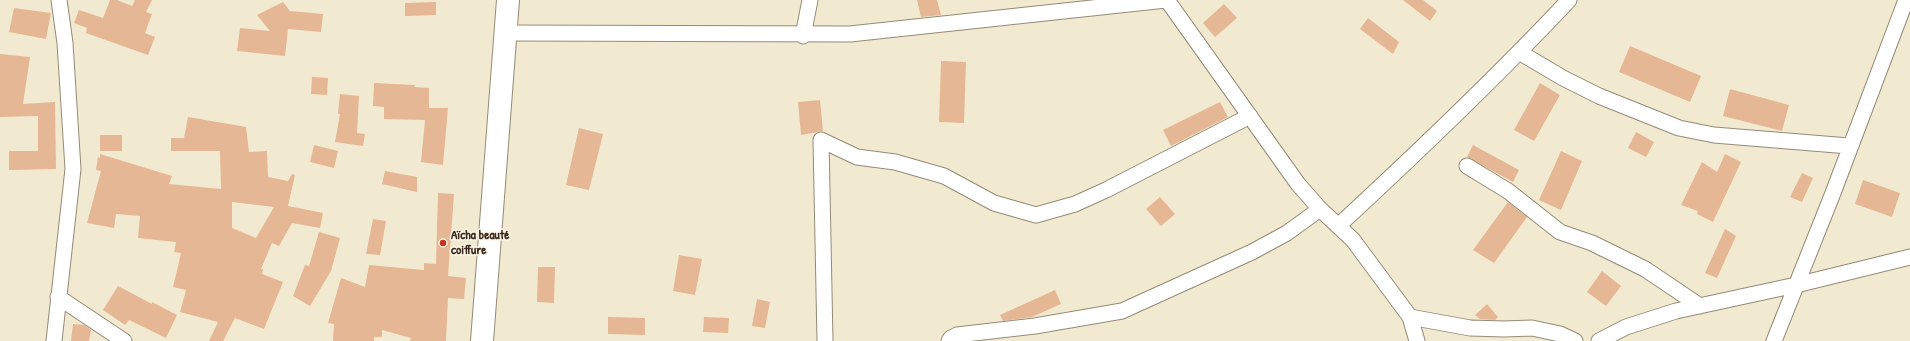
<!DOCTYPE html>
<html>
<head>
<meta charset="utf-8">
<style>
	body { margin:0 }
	canvas { display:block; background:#f1ead0 }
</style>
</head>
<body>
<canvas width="1910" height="341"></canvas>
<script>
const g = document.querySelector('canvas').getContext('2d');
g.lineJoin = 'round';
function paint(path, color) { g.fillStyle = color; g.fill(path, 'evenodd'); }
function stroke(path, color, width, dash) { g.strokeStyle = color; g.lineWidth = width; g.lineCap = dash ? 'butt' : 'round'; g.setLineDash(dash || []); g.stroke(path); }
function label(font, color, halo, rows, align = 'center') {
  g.font = font + ' "Patrick Hand",sans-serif'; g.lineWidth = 3; g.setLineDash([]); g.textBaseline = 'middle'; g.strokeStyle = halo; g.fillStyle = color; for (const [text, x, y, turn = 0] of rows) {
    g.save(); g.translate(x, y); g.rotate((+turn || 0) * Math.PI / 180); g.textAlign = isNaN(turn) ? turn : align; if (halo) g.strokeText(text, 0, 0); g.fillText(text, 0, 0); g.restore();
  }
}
paint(new Path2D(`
	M 110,0 L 117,0 L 132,6 L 135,0 L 152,0 L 146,12 L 152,14 L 145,33 L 155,37 L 148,55 L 86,33 L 87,28 L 74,23 L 79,10 L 103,18 Z
	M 917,0 L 937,0 L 941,15 L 921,17 Z
	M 1403,0 L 1423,0 L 1437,11 L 1430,21 Z
	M 283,2 L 290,11 L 323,14 L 321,32 L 288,29 L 285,56 L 237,51 L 240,28 L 270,31 L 257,15 Z
	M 436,2 L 436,15 L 405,16 L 405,3 Z
	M 1224,4 L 1237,18 L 1215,37 L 1203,23 Z
	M 14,8 L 51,13 L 46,39 L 9,32 Z
	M 1368,18 L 1399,42 L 1393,54 L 1360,29 Z
	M 1630,46 L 1701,76 L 1690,102 L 1619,72 Z
	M 0,54 L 30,57 L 23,104 L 55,102 L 56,169 L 9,170 L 9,151 L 38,151 L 38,116 L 0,117 Z
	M 941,61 L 966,62 L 964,123 L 939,122 Z
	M 312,77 L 328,78 L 327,95 L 311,94 Z
	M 374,83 L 415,85 L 414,87 L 429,88 L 429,108 L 448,108 L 443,165 L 421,162 L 425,120 L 384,119 L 384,107 L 373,106 Z
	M 1540,83 L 1560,95 L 1534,141 L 1514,130 Z
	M 1730,89 L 1789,105 L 1782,131 L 1723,116 Z
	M 340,94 L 359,96 L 357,133 L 365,134 L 363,146 L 335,142 L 340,114 L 338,114 Z
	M 820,100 L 823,131 L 801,135 L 798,102 Z
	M 1220,102 L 1228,117 L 1171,146 L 1163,130 Z
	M 188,117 L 246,127 L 249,152 L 267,151 L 268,177 L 288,181 L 292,174 L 295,175 L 288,206 L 323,213 L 320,228 L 292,223 L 279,246 L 272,243 L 261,269 L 263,269 L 262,274 L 283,282 L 264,329 L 235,318 L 223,341 L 209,341 L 218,322 L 180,312 L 186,290 L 173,287 L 181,253 L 174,252 L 176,242 L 138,238 L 140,216 L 116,214 L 114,228 L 87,223 L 101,171 L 96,170 L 98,157 L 100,158 L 100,154 L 172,176 L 169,184 L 221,189 L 220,151 L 171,151 L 171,138 L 184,138 ZM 232,202 L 274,207 L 256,238 L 232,228 Z
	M 579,128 L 603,134 L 589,190 L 566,185 Z
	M 1636,132 L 1654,142 L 1646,157 L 1628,148 Z
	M 100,135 L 122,135 L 122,151 L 100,151 Z
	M 314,145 L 338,151 L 334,168 L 310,162 Z
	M 1473,145 L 1519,170 L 1513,182 L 1467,157 Z
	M 1561,151 L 1582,161 L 1561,210 L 1539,200 Z
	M 1725,154 L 1741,162 L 1713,222 L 1697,214 L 1698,211 L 1681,205 L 1702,162 L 1717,172 Z
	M 385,171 L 417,177 L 417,192 L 382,184 Z
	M 1802,173 L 1813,178 L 1802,202 L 1790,197 Z
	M 1863,180 L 1900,193 L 1892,217 L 1855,204 Z
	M 438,193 L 454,194 L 448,276 L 466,278 L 464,299 L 448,298 L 446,341 L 410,341 L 411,338 L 382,330 L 382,337 L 374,337 L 374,341 L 333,341 L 334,324 L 328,323 L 341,278 L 365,287 L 369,265 L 424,270 L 424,263 L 436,264 Z
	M 1160,197 L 1175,214 L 1161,226 L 1146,209 Z
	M 1508,202 L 1527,217 L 1494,263 L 1473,250 Z
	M 373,219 L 386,221 L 380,255 L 366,254 Z
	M 1725,229 L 1736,236 L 1717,278 L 1705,273 Z
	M 319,232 L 340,238 L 331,271 L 310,306 L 293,296 L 305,265 L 309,266 Z
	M 679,255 L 702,259 L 695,295 L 673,291 Z
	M 538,267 L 555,267 L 554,303 L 537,302 Z
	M 1602,271 L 1621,286 L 1606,306 L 1587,292 Z
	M 118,286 L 152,304 L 152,302 L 177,315 L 166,338 L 129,320 L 125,325 L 103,310 Z
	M 1055,290 L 1061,304 L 1032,317 L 1003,321 L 1000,315 Z
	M 757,299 L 770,302 L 765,328 L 752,326 Z
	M 1487,304 L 1498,317 L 1495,320 L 1480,319 L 1475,315 Z
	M 608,317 L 645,318 L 645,335 L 608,334 Z
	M 704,317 L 729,318 L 728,333 L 703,332 Z
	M 73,324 L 84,325 L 91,330 L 89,341 L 71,341 Z`), '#e6b794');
const minor = new Path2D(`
	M 1167,0 L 1298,184 L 1320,209 L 1353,240 L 1410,317 L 1417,341
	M 505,33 L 850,34 L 1166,0
	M 803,36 L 810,0
	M 1519,52 L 1563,78 L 1599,96 L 1679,128 L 1714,135 L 1849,146
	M 1467,166 L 1508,191 L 1560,232 L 1592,243 L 1645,269 L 1700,306
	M 1338,226 C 1417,153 1495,79 1569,0
	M 58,297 L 124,341
	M 1410,317 L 1470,328 L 1504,329 L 1532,328 L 1560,334 L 1575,341
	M 54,341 L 73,169 L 65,43 L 59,0
	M 825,341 L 821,140 L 857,157 L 895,162 L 944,176 L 994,203 L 1036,215 L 1075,204 L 1106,190 L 1250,116
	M 949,341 L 951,338 L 957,335 L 1035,326 L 1122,311 L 1252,252 L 1287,233 L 1320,209
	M 1599,341 L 1626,327 L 1676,311 L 1796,285 L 1910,257
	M 1774,341 L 1833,193 L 1906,0`);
const trunk = new Path2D(`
	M 482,341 L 508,0`);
stroke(minor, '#968a77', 17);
stroke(trunk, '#968a77', 24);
stroke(minor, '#fff', 15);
stroke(trunk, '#fff', 22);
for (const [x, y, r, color] of [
	[443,243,4,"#c8321e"]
]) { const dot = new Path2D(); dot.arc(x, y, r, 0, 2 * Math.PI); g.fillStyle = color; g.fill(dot); stroke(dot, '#fcf5e5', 1.5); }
label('bold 13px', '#3b2a1e', '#fcf5e5', [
	["Aïcha beauté",451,236],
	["coiffure",451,251]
], 'left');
</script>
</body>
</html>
